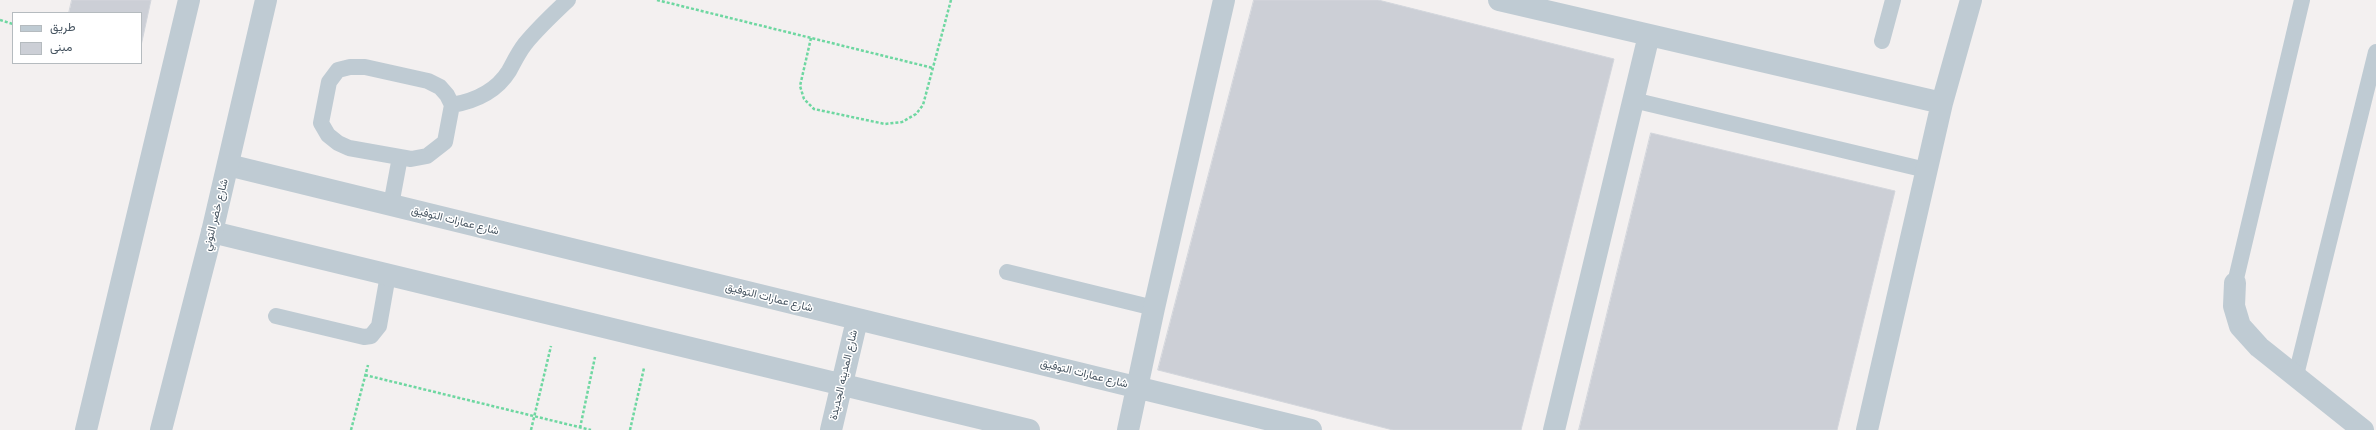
<!DOCTYPE html>
<html>
<head>
<meta charset="utf-8">
<style>
	body { margin:0 }
	#map { position:relative; width:2376px; height:430px; overflow:hidden; background:#f3f0f0; font-family:"Varela Round",Vazirmatn,sans-serif }
	canvas { display:block }
	.legend { position:absolute; left:12px; top:12px; width:130px; height:52px; box-sizing:border-box; background:#fff; border:1px solid #b5bbbf; margin:0; padding:5px 7px; list-style:none; font-size:12px; color:#465460 }
	.legend li { display:flex; align-items:center; gap:8px; height:20px }
	.legend b { width:20px; border:1px solid #b5bbbf }
</style>
</head>
<body>
<div id="map">
<canvas width="2376" height="430"></canvas>
<ul class="legend">
<li><b style="height:5px;background:#bfcbd3"></b>طريق</li>
<li><b style="height:11px;background:#cccfd6"></b>مبنى</li>
</ul>
</div>
<script>
const g = document.querySelector('canvas').getContext('2d');
g.lineJoin = 'round';
function paint(path, color) { g.fillStyle = color; g.fill(path, 'evenodd'); }
function stroke(path, color, width, dash) { g.strokeStyle = color; g.lineWidth = width; g.lineCap = dash ? 'butt' : 'round'; g.setLineDash(dash || []); g.stroke(path); }
function label(font, color, halo, rows, align = 'center') {
  g.font = font + ' "Varela Round",Vazirmatn,sans-serif'; g.lineWidth = 3; g.setLineDash([]); g.textBaseline = 'middle'; g.strokeStyle = halo; g.fillStyle = color; for (const [text, x, y, turn = 0] of rows) {
    g.save(); g.translate(x, y); g.rotate((+turn || 0) * Math.PI / 180); g.textAlign = isNaN(turn) ? turn : align; if (halo) g.strokeText(text, 0, 0); g.fillText(text, 0, 0); g.restore();
  }
}
const building = new Path2D(`
	M 72,0 L 151,0 L 141,46 L 141,13 L 69,13 Z
	M 1254,0 L 1378,0 L 1614,59 L 1521,430 L 1393,430 L 1158,370 Z
	M 1651,133 L 1895,191 L 1837,430 L 1579,430 Z`);
paint(building, '#cccfd6');
stroke(building, '#d3d6dc', 1);
stroke(new Path2D(`
	M 657,0 L 933,68
	M 0,20 L 13,24
	M 811,38 L 800,86 L 804,99 L 814,109 L 885,124 L 902,122 L 916,114 L 923,105 L 951,0
	M 365,375 L 591,430
	M 580,428 L 595,357
	M 351,430 L 368,365
	M 531,430 L 551,346
	M 630,430 L 644,368`), '#6ed7a1', 2.5, [3, 2]);
stroke(new Path2D(`
	M 1882,41 L 1893,0
	M 350,67 L 365,67 L 428,81 L 440,87 L 447,95 L 452,105 L 445,142 L 427,156 L 411,159 L 349,148 L 338,143 L 328,135 L 321,123 L 329,82 L 338,70 Z
	M 1633,100 L 1926,170
	M 452,105 C 475,101 496,92 509,71 C 514,62 518,53 525,44 C 538,28 553,14 568,0
	M 391,205 L 400,157
	M 1007,272 L 1154,308
	M 2235,283 L 2302,0
	M 276,316 L 364,337 L 371,336 L 379,326 L 388,275
	M 2296,375 L 2376,52`), '#bfcbd3', 16);
stroke(new Path2D(`
	M 1499,0 L 1942,103
	M 228,165 L 1311,430
	M 212,232 L 1029,430
	M 2235,283 L 2234,306 L 2240,326 L 2259,347 L 2363,430
	M 831,430 L 857,320
	M 1128,430 L 1154,308 L 1224,0
	M 1554,430 L 1649,35
	M 1867,430 L 1942,103 L 1971,0`), '#bfcbd3', 22);
stroke(new Path2D(`
	M 86,430 L 189,0
	M 161,430 L 212,232 L 266,0`), '#bfcbd3', 22);
label('11px', '#465460', '#fff', [
	["شارع خضر التوني",216,215,-76],
	["شارع عمارات التوفيق",455,221,14],
	["شارع عمارات التوفيق",769,298,14],
	["شارع عمارات التوفيق",1084,374,14],
	["شارع المدينه الجديدة",844,375,-77]
]);
</script>
</body>
</html>
